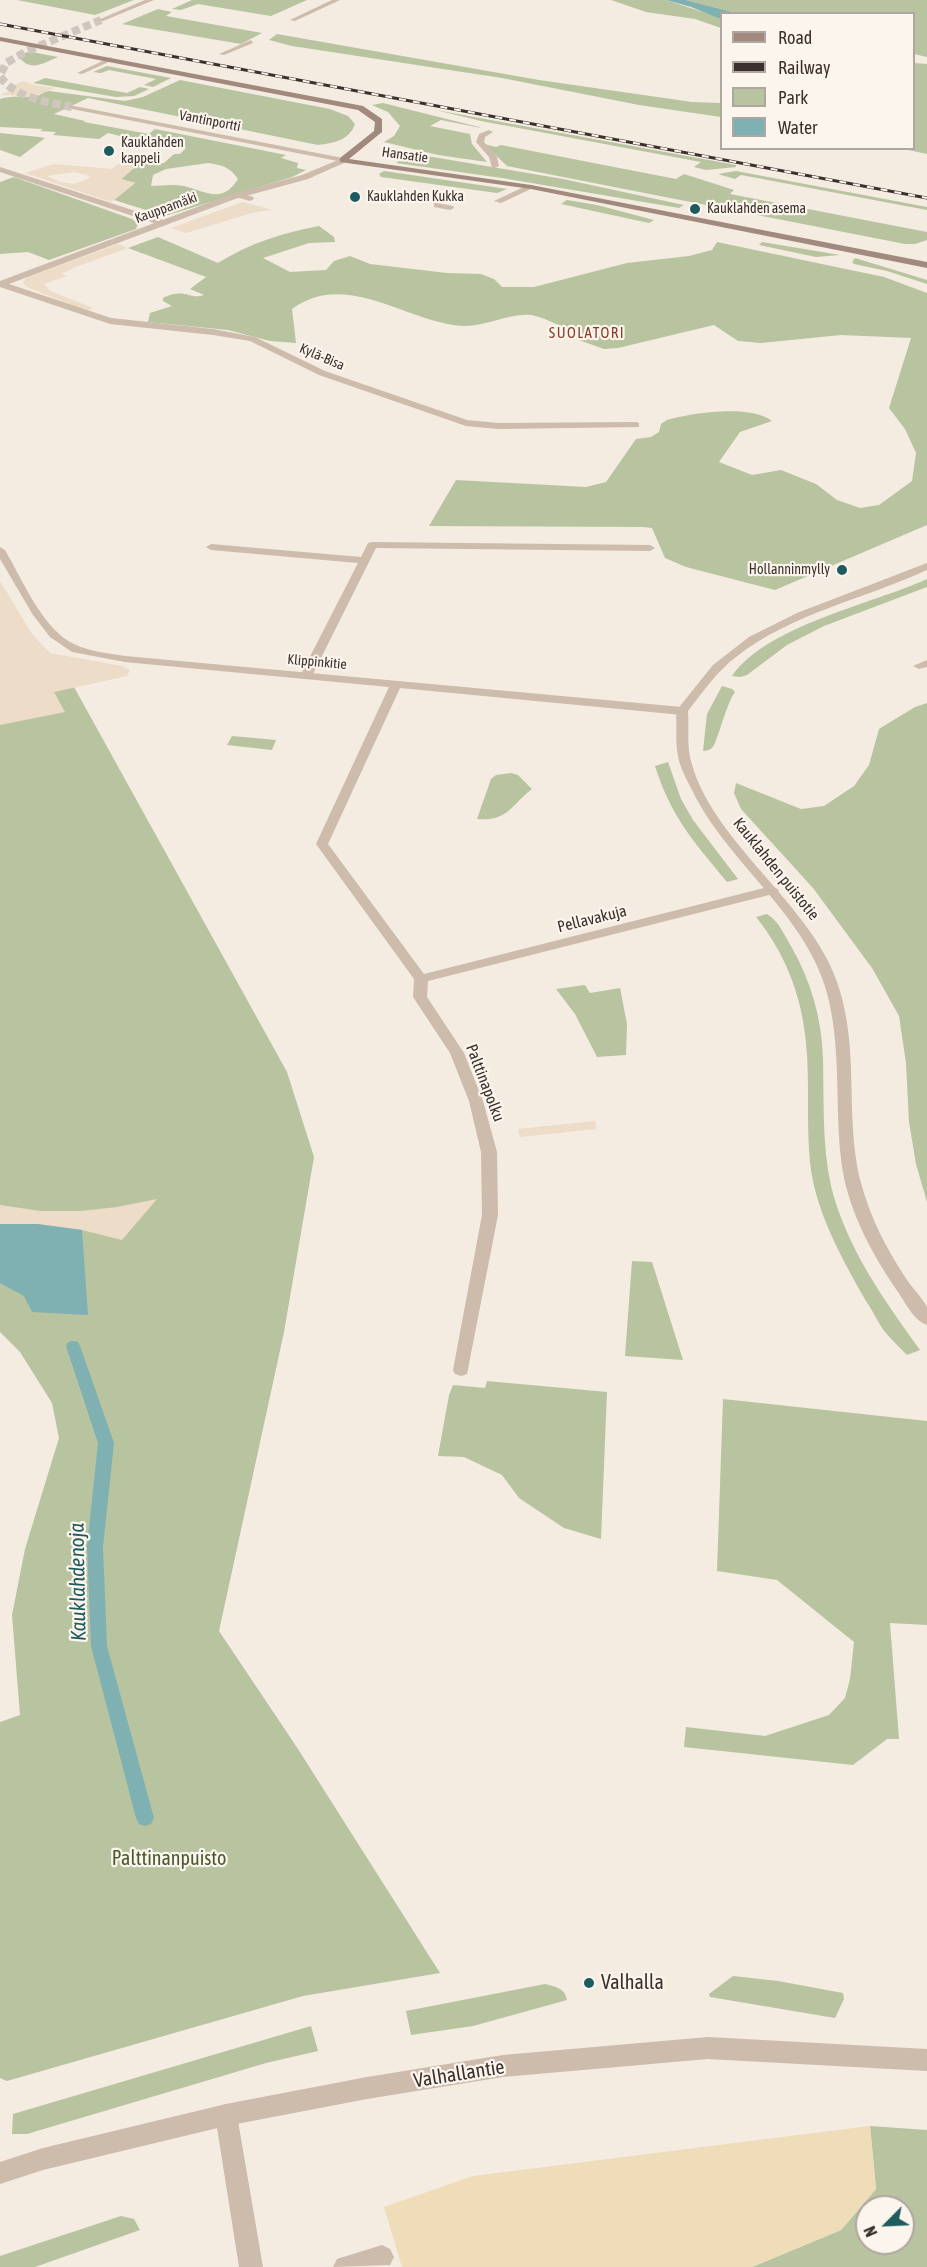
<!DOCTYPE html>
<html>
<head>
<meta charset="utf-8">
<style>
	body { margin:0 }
	#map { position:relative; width:927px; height:2267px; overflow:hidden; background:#f4ebe1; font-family:"Asap Condensed",sans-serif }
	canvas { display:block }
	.legend { position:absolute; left:720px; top:12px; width:195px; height:138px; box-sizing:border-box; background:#fbf5ee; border:2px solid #aea6a0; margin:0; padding:8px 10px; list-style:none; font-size:18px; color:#3b302b }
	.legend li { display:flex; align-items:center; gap:12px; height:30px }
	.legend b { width:30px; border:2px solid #aea6a0 }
	.north { position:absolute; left:855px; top:2195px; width:60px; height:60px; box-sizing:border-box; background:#fbf5ee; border:2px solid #aea6a0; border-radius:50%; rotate:246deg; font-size:16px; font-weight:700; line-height:24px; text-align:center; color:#3b302b }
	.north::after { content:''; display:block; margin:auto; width:21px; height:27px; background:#1f5a5e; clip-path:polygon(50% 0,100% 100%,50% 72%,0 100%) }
</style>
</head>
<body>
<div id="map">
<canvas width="927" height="2267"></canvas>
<ul class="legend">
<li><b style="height:8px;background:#a18a7d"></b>Road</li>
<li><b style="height:8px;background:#3b302b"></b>Railway</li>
<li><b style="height:16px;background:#b8c4a0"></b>Park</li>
<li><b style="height:16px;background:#7fb0b2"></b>Water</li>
</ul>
<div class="north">N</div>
</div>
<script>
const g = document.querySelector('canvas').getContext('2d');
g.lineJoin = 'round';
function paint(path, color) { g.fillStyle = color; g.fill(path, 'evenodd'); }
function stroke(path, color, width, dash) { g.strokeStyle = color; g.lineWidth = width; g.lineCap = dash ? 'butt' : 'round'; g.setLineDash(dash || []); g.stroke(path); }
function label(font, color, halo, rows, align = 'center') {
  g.font = font + ' "Asap Condensed",sans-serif'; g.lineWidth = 4.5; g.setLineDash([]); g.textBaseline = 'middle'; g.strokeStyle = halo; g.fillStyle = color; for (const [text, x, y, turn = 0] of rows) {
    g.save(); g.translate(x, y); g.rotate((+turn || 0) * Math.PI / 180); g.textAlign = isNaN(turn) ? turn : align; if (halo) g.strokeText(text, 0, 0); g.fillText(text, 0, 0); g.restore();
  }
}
paint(new Path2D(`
	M 17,0 L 134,0 L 95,15 Z
	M 192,0 L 307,0 L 271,16 L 198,4 L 181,10 L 172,9 Z
	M 611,0 L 666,0 L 721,18 L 721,28 L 695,19 L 646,12 Z
	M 686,0 L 927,0 L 927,57 L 914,54 L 914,14 L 736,13 Z
	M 158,9 L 172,12 L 166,16 L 262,33 L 241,44 L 122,24 Z
	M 277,34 L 539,80 L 692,102 L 721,103 L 721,117 L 639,105 L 502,78 L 292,46 L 269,40 Z
	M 28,52 L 32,52 L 58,57 C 44,63 31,72 20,58 L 22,54 Z
	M 914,63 L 927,64 L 927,154 L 904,149 L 914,148 Z
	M 107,66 L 171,78 L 153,87 L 144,85 L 156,79 L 109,70 L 101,73 L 93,72 Z
	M 45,78 L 127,93 L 140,87 L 149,89 L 134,96 L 116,97 L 33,83 Z
	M 180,80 L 330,109 L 348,116 L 355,124 C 349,141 333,143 318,145 L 88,98 L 54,114 L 85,121 L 84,122 L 149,134 L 155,129 L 286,155 L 281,158 L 298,163 L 297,168 L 306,170 L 292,177 L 165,216 L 114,200 L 135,183 L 121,179 L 140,163 L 164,163 L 174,154 L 180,154 L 186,148 L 122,143 L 128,138 L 108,133 L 99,139 L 53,135 L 56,132 L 40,131 L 43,129 L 0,127 L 0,99 C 12,95 24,98 36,96 C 42,95 42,92 49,91 L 125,101 L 143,97 ZM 208,163 C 222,165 230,167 238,179 C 222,205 205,191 184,186 C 173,184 161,186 151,186 L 153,175 L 166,169 Z
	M 383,103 L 479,127 L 481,128 L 441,120 L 430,126 L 470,134 L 472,144 L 487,162 L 438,155 L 384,142 L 394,136 L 400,126 L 388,112 L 372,105 Z
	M 436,110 L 736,165 L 736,167 L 706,170 L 694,167 L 701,162 L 481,121 Z
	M 0,133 L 39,137 L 45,138 L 20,157 L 0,150 Z
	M 484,144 L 496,147 L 501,145 L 676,179 L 684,174 L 734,190 L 730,194 L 927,232 L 927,240 L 915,244 L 905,244 L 507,166 Z
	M 415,154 L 563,179 L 684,205 L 679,208 L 502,178 L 396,163 L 408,155 Z
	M 384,171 L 507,189 L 497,193 L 381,177 L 379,174 Z
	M 736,171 L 927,207 L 927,210 L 741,175 L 735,179 L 718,174 Z
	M 14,177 L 132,219 L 138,224 L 136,229 L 49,260 L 28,252 L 0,254 L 0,182 Z
	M 567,200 L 597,205 L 654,220 L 649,223 L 561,204 Z
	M 319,226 L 334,237 L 335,242 L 309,243 L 263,258 L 290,272 L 326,270 L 334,261 L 350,256 L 370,264 L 447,273 L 481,274 L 494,279 L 502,287 L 534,287 L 627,263 L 689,256 L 712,250 L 717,242 L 884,277 L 927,293 L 927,525 L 775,590 L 686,567 L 665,558 L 652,528 L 643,527 L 429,526 L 456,480 L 586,487 L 606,482 L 636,439 L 651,437 L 659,432 L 661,424 L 667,420 C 691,413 751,404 772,421 L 740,432 L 719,462 L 752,475 L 781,470 L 816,484 L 837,500 L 860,508 L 879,505 L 912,481 L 916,453 L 905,429 L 889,408 L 911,338 L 841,335 L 761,343 L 738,341 L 714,325 L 618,348 L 604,349 L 576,339 L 577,334 C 565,329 543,316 530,315 C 510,313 484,327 463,326 C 406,322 346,269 292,309 L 296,343 L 270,341 L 228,330 L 148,322 L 150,313 L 172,306 L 163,301 L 163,298 C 185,287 189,300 204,295 L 190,289 L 206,277 L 128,248 L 158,237 L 218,263 C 250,243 282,233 319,226 Z
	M 762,242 L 840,255 L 816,257 L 759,245 Z
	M 855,258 L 927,280 L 927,284 L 887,271 L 854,264 L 852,262 Z
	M 927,579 L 927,587 L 824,626 L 787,645 L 747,675 L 740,677 L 732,676 C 768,625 870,605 927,579 Z
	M 722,686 L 732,689 L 735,692 C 726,704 717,744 712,748 C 710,750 706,751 703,751 L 707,714 Z
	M 74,687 L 287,1072 L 314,1157 L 284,1332 L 219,1631 L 298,1749 L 440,1973 L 303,1996 L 7,2081 L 0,2078 L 0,1722 L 20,1715 L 12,1615 L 25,1549 L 59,1438 L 52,1403 L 20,1352 L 0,1332 L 0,704 Z
	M 927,703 L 927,1202 L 916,1164 L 909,1122 L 906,1063 L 899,1016 L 872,968 L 813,888 L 741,809 L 734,793 L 736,783 L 801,809 L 824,806 L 854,786 L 869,765 L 879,729 L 915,707 Z
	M 232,736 L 276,740 L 272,750 L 227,745 Z
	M 668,762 L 681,799 L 693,820 L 738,879 L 727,882 C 694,842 671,817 655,766 Z
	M 511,773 L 518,775 L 532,789 C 512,804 508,822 477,819 L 491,779 L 496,775 Z
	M 767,914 C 779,921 784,935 791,946 C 811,981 822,1019 823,1059 C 824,1102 822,1144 831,1186 C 846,1247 884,1300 920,1350 L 907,1355 C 900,1348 892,1340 885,1332 C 878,1323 873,1311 866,1301 C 842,1259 815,1211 810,1162 C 806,1122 810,1082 806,1043 C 802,996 785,953 756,917 Z
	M 585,985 L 590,993 L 620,988 L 627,1024 L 626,1055 L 597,1057 L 575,1014 L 556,989 Z
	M 632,1261 L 652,1262 L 683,1360 L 625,1356 Z
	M 487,1381 L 607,1392 L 601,1539 L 564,1528 L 519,1498 L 502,1475 L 464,1457 L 438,1456 L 449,1395 L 453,1385 L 485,1388 Z
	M 723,1399 L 927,1421 L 927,1625 L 890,1623 L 899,1739 L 887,1739 L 853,1765 L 684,1747 L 686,1727 L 765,1736 L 829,1715 L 845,1698 L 850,1679 L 854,1642 L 777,1580 L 717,1571 Z
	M 733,1976 L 778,1981 L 843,1993 L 844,1999 L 835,2018 L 710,1997 L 709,1994 Z
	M 545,1984 C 556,1987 565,1988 567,2000 L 473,2026 L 411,2035 L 406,2011 Z
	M 311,2026 L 318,2051 L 266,2063 L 27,2134 L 12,2134 L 13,2114 Z
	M 870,2126 L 927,2130 L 927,2267 L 752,2267 L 841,2230 L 876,2189 ZM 867,2207 L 903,2207 L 903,2243 L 867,2243 Z
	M 121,2216 L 134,2219 L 140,2230 L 35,2267 L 0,2267 L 0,2256 Z`), '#b8c4a0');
paint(new Path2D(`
	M 870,2126 L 876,2189 L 841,2230 L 752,2267 L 402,2267 L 384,2207 L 473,2176 Z`), '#efdcb8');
paint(new Path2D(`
	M 23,81 L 34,85 L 55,88 L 35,96 L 0,95 L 9,91 L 9,87 Z
	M 133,162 L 140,163 L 121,179 L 135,183 L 111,202 L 25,173 L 54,164 L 112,169 L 118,164 L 129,165 ZM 75,172 L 90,176 L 88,179 L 74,184 L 60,182 L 47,176 Z
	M 243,202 L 273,210 L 255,212 L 186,233 L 171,228 Z
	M 118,244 L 128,248 L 73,268 L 62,274 L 67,276 L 44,284 L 50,291 L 93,308 L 86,311 L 27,287 L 23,283 L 26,278 Z
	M 0,581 L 32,634 L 50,653 L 122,666 L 130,670 L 127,676 L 54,692 L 65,712 L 0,725 Z
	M 595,1121 L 596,1129 L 520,1137 L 518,1129 Z
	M 157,1199 L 122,1240 L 82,1230 L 37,1224 L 0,1224 L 0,1205 L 41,1211 L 81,1211 L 117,1207 Z`), '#ecdcc8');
paint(new Path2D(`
	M 666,0 L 686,0 L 736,13 L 722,14 L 721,18 L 718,18 L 691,7 Z
	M 0,1224 L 37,1224 L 82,1230 L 88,1315 L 32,1312 L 24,1296 L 0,1283 Z`), '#7fb0b2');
paint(new Path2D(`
	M 73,1341 L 78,1342 L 80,1346 L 114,1443 L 103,1547 L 107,1646 L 154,1818 L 151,1824 L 145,1826 L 139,1824 L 136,1818 L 91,1646 L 87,1547 L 98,1443 L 66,1346 L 68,1342 Z`), '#7fb0b2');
stroke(new Path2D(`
	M 72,107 C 48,102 14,98 0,76 L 6,63 L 27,51 L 101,20`), '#cfc6bd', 8, [8, 4]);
paint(new Path2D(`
	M 251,40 L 253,43 L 224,55 L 219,54 Z
	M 111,57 L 113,60 L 82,74 L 77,73 Z
	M 489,130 L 493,132 L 485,137 L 484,142 L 497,157 L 499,166 L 495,168 L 492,168 L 489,157 L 476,142 L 479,134 Z
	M 0,167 L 166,221 L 167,223 L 160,225 L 0,172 Z
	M 528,185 L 535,187 L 501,203 L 494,201 Z
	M 239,193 L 253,197 L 254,199 L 250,201 L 236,197 L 236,193 Z
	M 437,203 L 453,206 L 454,208 L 450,210 L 434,207 L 434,203 Z
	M 372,542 L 650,545 L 655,548 L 650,551 L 376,548 L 312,676 L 306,679 L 300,676 L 358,563 L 211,550 L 206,547 L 211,544 L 361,557 L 368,543 Z
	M 927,660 L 927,667 L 919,669 L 913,666 Z
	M 226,2104 L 234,2107 L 237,2115 L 263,2267 L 239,2267 L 215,2115 L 218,2107 Z
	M 382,2245 L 390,2249 L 394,2257 L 390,2265 L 333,2267 L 337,2259 Z`), '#cdbbac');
paint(new Path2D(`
	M 332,0 L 340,0 L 295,21 L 290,20 Z
	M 343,158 L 347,160 L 346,162 L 308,179 L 235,199 L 9,284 L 111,318 L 213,329 L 255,337 L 325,371 L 467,420 L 498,423 L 636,422 L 639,423 L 639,427 L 498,429 L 466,426 L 319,375 L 250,341 L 213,335 L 110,324 L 0,287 L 0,281 L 229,195 L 302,175 Z
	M 0,547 L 5,550 C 22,579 43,630 74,644 C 90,652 108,653 125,656 L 682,707 L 688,711 L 682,715 L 400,688 L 328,844 L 424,974 L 772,886 L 779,890 L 777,893 L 428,981 L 427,997 L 464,1053 L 483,1101 L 497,1152 L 498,1215 L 467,1374 L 461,1376 L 455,1374 L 453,1370 L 482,1215 L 481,1152 L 469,1101 L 450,1053 L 413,997 L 414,979 L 316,844 L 389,687 L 125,662 L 72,652 L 50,637 L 33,615 L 0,559 Z`), '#cdbbac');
paint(new Path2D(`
	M 145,0 L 154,0 L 103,21 L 98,20 Z
	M 69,105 L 343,158 L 347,160 L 343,162 L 72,109 Z
	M 927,563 L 927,570 C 864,599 792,613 736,657 C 717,671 703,692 688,711 C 689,726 687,742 690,757 C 707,832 792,891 827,959 C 865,1033 842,1108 861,1183 C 870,1217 886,1248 905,1277 C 911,1287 922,1297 927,1307 C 927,1311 927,1320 927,1325 C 914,1321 905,1302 898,1292 C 871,1253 846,1206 841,1159 C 835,1106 841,1054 829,1001 C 811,917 728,865 692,790 C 687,780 680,768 678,756 C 675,742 677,726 676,711 L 713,665 L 749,637 L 797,613 Z
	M 708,2037 L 927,2049 L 927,2071 L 708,2059 L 503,2077 L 367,2099 L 226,2126 L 43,2170 L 0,2184 L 0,2162 L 43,2148 L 226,2104 L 367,2077 L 503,2055 Z`), '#cdbbac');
paint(new Path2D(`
	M 0,37 L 363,106 L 382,119 L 382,132 L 349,159 L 531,185 L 927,262 L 927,268 L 531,189 L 340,162 L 340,158 L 374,131 L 375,122 L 358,110 L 0,41 Z`), '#a18a7d');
const rail = new Path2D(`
	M 0,24 L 927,198`);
stroke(rail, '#3b302b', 3);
stroke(rail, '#fbf5ee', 2, [7]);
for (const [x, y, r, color] of [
	[109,151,6,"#1f5a5e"],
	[355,197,6,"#1f5a5e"],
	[695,209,6,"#1f5a5e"],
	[842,570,6,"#1f5a5e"],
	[589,1983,6,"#1f5a5e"]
]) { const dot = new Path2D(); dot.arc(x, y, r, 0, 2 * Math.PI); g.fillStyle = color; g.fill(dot); stroke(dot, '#fbf5ee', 2); }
label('14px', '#3b302b', '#fbf5ee', [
	["Vantinportti",210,121,11],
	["Hansatie",405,155,8],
	["Kauppamäki",166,208,-20],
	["Kylä-Bisa",322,357,23],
	["Klippinkitie",317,662,5]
]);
label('14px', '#3b302b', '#fbf5ee', [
	["Kauklahden",121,143],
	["kappeli",121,159],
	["Kauklahden Kukka",367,197],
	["Kauklahden asema",707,209],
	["Hollanninmylly",830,570,"right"]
], 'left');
g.letterSpacing = '1.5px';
label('15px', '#8c3b22', '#fbf5ee', [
	["SUOLATORI",587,333]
]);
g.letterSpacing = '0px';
label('16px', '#3b302b', '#fbf5ee', [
	["Kauklahden puistotie",776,869,51],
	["Pellavakuja",592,919,-14],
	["Palttinapolku",485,1083,69]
]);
label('20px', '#4a5a2e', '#fbf5ee', [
	["Palttinanpuisto",169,1859]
]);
label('20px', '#3b302b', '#fbf5ee', [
	["Valhalla",601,1983]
], 'left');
label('20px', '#3b302b', '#fbf5ee', [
	["Valhallantie",459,2074,-9]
]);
label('italic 21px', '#1f5a5e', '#fbf5ee', [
	["Kauklahdenoja",78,1582,-91]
]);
</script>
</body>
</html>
